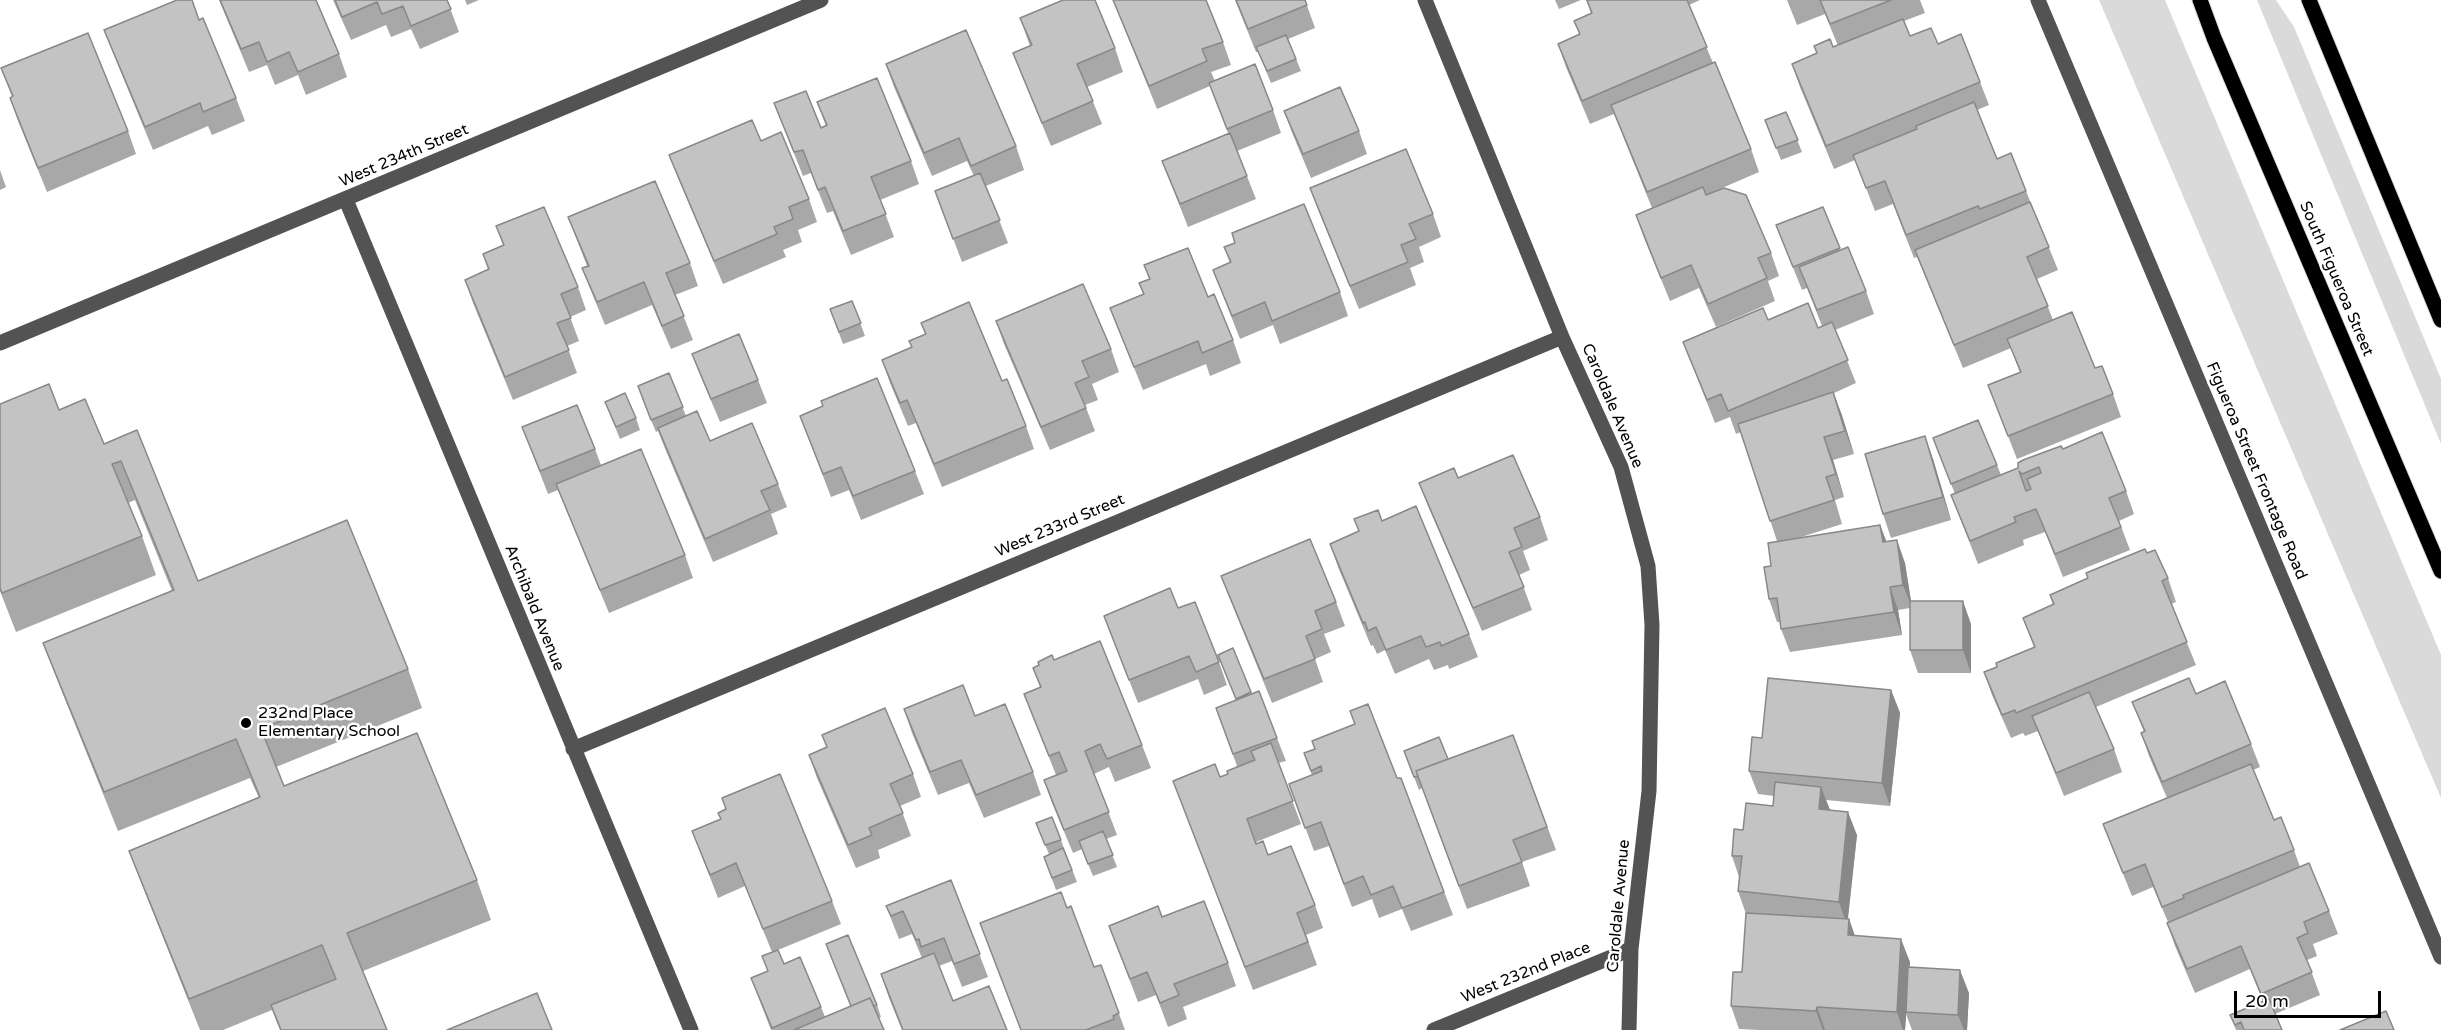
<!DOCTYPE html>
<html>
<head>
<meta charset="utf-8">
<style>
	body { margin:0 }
	#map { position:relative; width:2441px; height:1030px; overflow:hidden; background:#fff; font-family:"Varela Round",sans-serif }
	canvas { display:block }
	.scale { position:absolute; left:2234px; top:991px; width:147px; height:27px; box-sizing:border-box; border:3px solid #000; border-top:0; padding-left:8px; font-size:18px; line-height:21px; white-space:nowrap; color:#000; -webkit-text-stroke:4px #fff; paint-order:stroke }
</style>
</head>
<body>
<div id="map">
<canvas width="2441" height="1030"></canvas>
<div class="scale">20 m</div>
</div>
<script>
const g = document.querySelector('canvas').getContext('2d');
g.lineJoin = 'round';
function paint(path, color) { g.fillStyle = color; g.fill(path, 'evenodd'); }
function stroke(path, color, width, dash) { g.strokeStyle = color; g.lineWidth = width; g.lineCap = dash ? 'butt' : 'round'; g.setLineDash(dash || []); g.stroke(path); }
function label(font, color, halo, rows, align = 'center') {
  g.font = font + ' "Varela Round",sans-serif'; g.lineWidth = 5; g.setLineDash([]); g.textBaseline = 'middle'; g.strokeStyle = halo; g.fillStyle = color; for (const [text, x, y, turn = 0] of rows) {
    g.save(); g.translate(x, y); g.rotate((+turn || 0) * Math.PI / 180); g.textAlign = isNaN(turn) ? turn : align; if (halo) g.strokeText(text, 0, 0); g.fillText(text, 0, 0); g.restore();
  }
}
paint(new Path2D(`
	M 2099,0 L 2165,0 L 2441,655 L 2441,798 Z
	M 2257,0 L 2276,0 L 2294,27 L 2441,379 L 2441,444 Z`), '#dadada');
const major = new Path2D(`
	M 2200,0 L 2214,38 L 2441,571
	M 2309,0 L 2441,320`);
stroke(major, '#dbdbdb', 17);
stroke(new Path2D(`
	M 1425,0 L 1562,337 L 1621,467 L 1648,566 L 1652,625 L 1649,791 L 1631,949 L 1629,1030
	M 2038,0 L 2441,957
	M 346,200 L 691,1030
	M 0,343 L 821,0
	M 573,749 L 1562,337
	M 1434,1030 L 1631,949`), '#535353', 15);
stroke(major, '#000', 15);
paint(new Path2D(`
	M 219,0 L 316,0 L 339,54 L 347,77 L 306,95 L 298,75 L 275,85 L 267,65 L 249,72 Z
	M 333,0 L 447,0 L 459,32 L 420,49 L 411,29 L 391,37 L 386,25 L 351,40 Z
	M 465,0 L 479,0 L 467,5 Z
	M 1113,0 L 1223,42 L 1231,65 L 1211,72 L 1215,81 L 1273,110 L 1281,133 L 1237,151 L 1256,199 L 1188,227 L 1162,161 L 1228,133 L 1210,86 L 1157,109 Z
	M 1235,0 L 1305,0 L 1315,28 L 1288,39 L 1301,71 L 1271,83 L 1258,52 L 1256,52 Z
	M 1555,0 L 1581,0 L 1559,9 Z
	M 1586,0 L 1700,0 L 1689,5 L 1713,63 L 1751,149 L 1759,172 L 1706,195 L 1771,253 L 1779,276 L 1768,281 L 1775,301 L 1716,327 L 1699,288 L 1670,301 L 1644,238 L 1636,215 L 1652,208 L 1614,114 L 1590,124 L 1566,67 L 1558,44 L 1579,34 L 1574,21 L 1591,13 Z
	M 1787,0 L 1920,0 L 1925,13 L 1904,21 L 1910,36 L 1938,44 L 1980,82 L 1989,105 L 1977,110 L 1997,159 L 2026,191 L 2058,270 L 2037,279 L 2053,320 L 2095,368 L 2113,394 L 2121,417 L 2017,459 L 1988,385 L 2020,373 L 2011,348 L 1963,368 L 1917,257 L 1914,258 L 1893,204 L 1875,211 L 1855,160 L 1834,169 L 1800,87 L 1792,64 L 1838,46 L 1825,14 L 1797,25 Z
	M 1020,18 L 1115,48 L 1123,72 L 1087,87 L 1102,124 L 1051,146 L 1022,76 L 1013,53 L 1030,46 Z
	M 199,20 L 236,98 L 245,121 L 212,135 L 208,126 L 153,150 L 113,53 L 104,30 Z
	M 886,64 L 1016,146 L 1024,170 L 986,186 L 1008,243 L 962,262 L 935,191 L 974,176 L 967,161 L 932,176 L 894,87 Z
	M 1,68 L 128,131 L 136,154 L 47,192 L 18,121 L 10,98 L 12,97 Z
	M 817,102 L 911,161 L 919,184 L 880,200 L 894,237 L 851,255 L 833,211 L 827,213 L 811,173 L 803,176 L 774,103 L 821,128 L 826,126 Z
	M 1284,111 L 1359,131 L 1367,154 L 1311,178 L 1293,135 Z
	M 1786,112 L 1802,152 L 1781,160 L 1765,120 Z
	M 761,141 L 809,199 L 817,222 L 798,230 L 802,242 L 783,250 L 786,257 L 723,284 L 678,178 L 669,155 Z
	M 0,170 L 6,187 L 0,190 Z
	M 1310,188 L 1433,214 L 1441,237 L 1419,247 L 1424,262 L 1410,268 L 1416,285 L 1359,309 L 1319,212 Z
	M 1823,207 L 1840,250 L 1866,291 L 1874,314 L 1835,330 L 1856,383 L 1834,393 L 1854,454 L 1833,460 L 1844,497 L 1835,500 L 1842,524 L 1795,539 L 1880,525 L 1886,541 L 1905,563 L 1911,601 L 1971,624 L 1971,673 L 1918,673 L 1910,650 L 1910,608 L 1898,610 L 1902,635 L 1790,652 L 1781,629 L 1780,622 L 1777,622 L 1769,599 L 1771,566 L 1777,541 L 1741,432 L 1736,434 L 1730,417 L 1715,423 L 1683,342 L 1768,320 L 1818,328 L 1822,326 L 1807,288 L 1802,290 L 1776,225 Z
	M 568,217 L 690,263 L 698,286 L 675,295 L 693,340 L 671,349 L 652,305 L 605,325 L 591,291 L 582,268 L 587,266 Z
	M 496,226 L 578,287 L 586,310 L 570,317 L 579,341 L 567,346 L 577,373 L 513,400 L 473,303 L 465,280 L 488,270 L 483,254 L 503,245 Z
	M 1232,233 L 1340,292 L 1348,316 L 1280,344 L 1273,325 L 1240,339 L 1213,270 L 1230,263 L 1224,247 L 1235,243 Z
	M 1144,265 L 1208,297 L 1233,340 L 1241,363 L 1210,376 L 1206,364 L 1143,390 L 1110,308 L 1143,294 L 1139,283 L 1149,279 Z
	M 852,301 L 865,336 L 843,344 L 830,309 Z
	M 996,321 L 1111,349 L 1119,372 L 1092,384 L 1098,400 L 1085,405 L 1095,431 L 1050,450 L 1004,344 Z
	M 921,323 L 1002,381 L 1026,426 L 1034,449 L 942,487 L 916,423 L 908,426 L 890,383 L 882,360 L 911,347 L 925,334 Z
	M 692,354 L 758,380 L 767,403 L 720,422 L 701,377 Z
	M 669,373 L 686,416 L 710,441 L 778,484 L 787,507 L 771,514 L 778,534 L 713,562 L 666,451 L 658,431 L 656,432 L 642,398 Z
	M 605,402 L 636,418 L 640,430 L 620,439 Z
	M 0,404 L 59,410 L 104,444 L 137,430 L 198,581 L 408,669 L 422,708 L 276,767 L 284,786 L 477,880 L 491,920 L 363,971 L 387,1030 L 280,1030 L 272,1010 L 223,1030 L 200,1030 L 144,890 L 129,851 L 259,798 L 250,778 L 118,831 L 58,682 L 43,643 L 172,591 L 135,500 L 128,503 L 142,536 L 156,575 L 16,632 L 0,591 Z
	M 800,416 L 915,471 L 924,494 L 861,520 L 849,490 L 831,497 Z
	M 522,427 L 595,449 L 601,465 L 685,555 L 693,578 L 609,613 L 558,490 L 548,494 Z
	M 1933,438 L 1997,465 L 2001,475 L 2063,449 L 2126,491 L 2134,514 L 2119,521 L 2130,550 L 2063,577 L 2045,532 L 2023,540 L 2024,545 L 1978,564 L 1951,495 L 1955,494 Z
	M 1933,459 L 1951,520 L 1891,538 L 1883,514 Z
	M 1458,478 L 1540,517 L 1548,540 L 1523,551 L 1530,570 L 1519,575 L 1532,610 L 1482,631 L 1428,506 L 1419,483 Z
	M 1354,519 L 1382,521 L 1469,634 L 1478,657 L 1449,669 L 1448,665 L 1434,670 L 1429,659 L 1395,674 L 1385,650 L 1377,654 L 1373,645 L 1371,646 L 1338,567 L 1330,544 L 1359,531 Z
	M 2147,553 L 2168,578 L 2176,602 L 2171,604 L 2196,665 L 2096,707 L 2114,749 L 2122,772 L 2064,796 L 2038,731 L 2025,736 L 2023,733 L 2011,738 L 1992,695 L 1984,672 L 1997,667 L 2034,647 L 2023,618 L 2053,605 L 2050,595 Z
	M 1221,576 L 1336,602 L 1345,626 L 1324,634 L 1331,652 L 1315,659 L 1323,682 L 1272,703 L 1230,599 Z
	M 1178,608 L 1219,662 L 1227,685 L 1204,695 L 1198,679 L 1138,703 L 1104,616 Z
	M 1218,655 L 1251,692 L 1277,738 L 1286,761 L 1278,763 L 1301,824 L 1256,842 L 1315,905 L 1323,928 L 1306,935 L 1317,965 L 1253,990 L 1173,781 L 1220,777 L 1228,774 L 1237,766 L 1216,708 L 1236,700 Z
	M 1054,660 L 1142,745 L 1151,768 L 1115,782 L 1109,767 L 1094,774 L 1117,835 L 1106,839 L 1117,867 L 1093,876 L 1082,849 L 1073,853 L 1052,803 L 1044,780 L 1056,775 L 1024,694 L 1040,687 L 1033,668 Z
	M 1891,690 L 1900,713 L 1890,806 L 1826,800 L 1830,810 L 1857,835 L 1848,919 L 1849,919 L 1855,936 L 1910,962 L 1909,967 L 1969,993 L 1967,1030 L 1912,1030 L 1906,1014 L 1905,1030 L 1759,1030 L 1739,1029 L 1731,1006 L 1742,972 L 1746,914 L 1738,891 L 1739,877 L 1732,856 L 1773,806 L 1774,796 L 1758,794 L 1749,771 L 1762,738 Z
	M 2196,694 L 2251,744 L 2260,767 L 2253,770 L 2274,820 L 2294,850 L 2300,867 L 2329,911 L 2338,934 L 2313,944 L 2317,956 L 2307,960 L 2320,995 L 2275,1014 L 2282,1030 L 2236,1030 L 2230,1015 L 2263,1002 L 2250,969 L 2195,993 L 2175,946 L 2167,923 L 2168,922 L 2153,887 L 2132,896 L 2103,824 L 2167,798 L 2149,756 L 2141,733 L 2144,732 L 2132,702 Z
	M 904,709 L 975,716 L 1033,772 L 1041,795 L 984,818 L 969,783 L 938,795 L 912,733 Z
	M 822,735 L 913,774 L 921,797 L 900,806 L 911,836 L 878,850 L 880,858 L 856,868 L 817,778 L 809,755 L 827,748 Z
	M 1513,735 L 1556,850 L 1522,862 L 1530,886 L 1467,909 L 1422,788 L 1419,790 L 1404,751 L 1448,759 Z
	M 1304,753 L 1397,778 L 1401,778 L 1453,915 L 1411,931 L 1402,909 L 1379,918 L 1372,899 L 1352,907 L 1329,846 L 1314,851 L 1289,784 L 1312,775 Z
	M 1052,817 L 1077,882 L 1056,890 L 1044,857 L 1049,854 L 1036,823 Z
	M 692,831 L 832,901 L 841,924 L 778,950 L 784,964 L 821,1007 L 825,1017 L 877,1005 L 881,1017 L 879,1018 L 884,1030 L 771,1030 L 751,978 L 768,971 L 772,952 L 745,886 L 718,898 Z
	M 951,880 L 988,977 L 962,987 L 952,961 L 939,966 L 953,1001 L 1007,1030 L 902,1030 L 889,998 L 881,974 L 922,958 L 912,934 L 899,939 L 886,906 Z
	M 1067,908 L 1094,967 L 1101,965 L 1125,1030 L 1020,1030 Z
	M 1162,917 L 1228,963 L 1236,986 L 1183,1007 L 1187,1019 L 1168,1027 L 1156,995 L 1138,1002 L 1109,926 Z`), '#a8a8a8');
paint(new Path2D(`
	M 1833,392 L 1842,415 L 1854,454 L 1845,431 Z
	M 1925,436 L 1933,459 L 1951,520 L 1943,497 Z
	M 1824,437 L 1833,460 L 1844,497 L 1836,474 Z
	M 1880,525 L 1889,548 L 1883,542 Z
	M 1897,540 L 1905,563 L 1912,608 L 1903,585 Z
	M 1890,587 L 1898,610 L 1902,635 L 1894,612 Z
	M 1963,601 L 1971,624 L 1971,673 L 1963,650 Z
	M 1891,690 L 1900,713 L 1890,806 L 1882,783 Z
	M 1821,787 L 1830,810 L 1819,809 Z
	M 1848,812 L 1857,835 L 1847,925 L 1839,902 Z
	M 1849,919 L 1857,942 L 1848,935 Z
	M 1901,939 L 1910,962 L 1905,1030 L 1903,1030 L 1897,1012 Z
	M 1960,970 L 1969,993 L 1967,1030 L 1964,1030 L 1958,1015 Z
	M 1817,1007 L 1825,1030 L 1823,1030 L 1816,1011 Z`), '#888');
const building = new Path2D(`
	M 177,0 L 192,0 L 199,20 L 203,18 L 236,98 L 203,112 L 200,103 L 145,127 L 104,30 Z
	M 220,0 L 316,0 L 339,54 L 298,72 L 289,52 L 267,62 L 259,42 L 241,49 Z
	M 335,0 L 447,0 L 451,9 L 411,26 L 403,6 L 382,14 L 377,2 L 342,17 Z
	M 1063,0 L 1095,0 L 1115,48 L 1077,64 L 1093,101 L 1042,123 L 1013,53 L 1032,45 L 1020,18 Z
	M 1113,0 L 1206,0 L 1223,42 L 1202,49 L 1207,61 L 1149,86 Z
	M 1236,0 L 1305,0 L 1307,5 L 1248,29 Z
	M 1587,0 L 1687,0 L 1707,47 L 1582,101 L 1558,44 L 1580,34 L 1574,21 L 1592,13 Z
	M 1820,0 L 1891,0 L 1830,24 Z
	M 1903,19 L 1910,36 L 1931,28 L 1938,44 L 1961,34 L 1980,82 L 1826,146 L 1792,64 L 1817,53 L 1814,46 L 1830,39 L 1833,47 Z
	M 966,30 L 1016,146 L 971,166 L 959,138 L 924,153 L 886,64 Z
	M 88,33 L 128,131 L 38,168 L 10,98 L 13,96 L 1,68 Z
	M 1286,35 L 1296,59 L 1267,71 L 1256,47 Z
	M 1715,62 L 1751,149 L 1647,192 L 1611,105 Z
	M 1255,64 L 1273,110 L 1227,129 L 1209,83 Z
	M 877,78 L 911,161 L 871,177 L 886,214 L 843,231 L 825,187 L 818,190 L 803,150 L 794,152 L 774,103 L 806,91 L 821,128 L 827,125 L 817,102 Z
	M 1340,87 L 1359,131 L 1303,154 L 1284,111 Z
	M 1974,102 L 1997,159 L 2011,153 L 2026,191 L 1980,209 L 1978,206 L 1906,235 L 1885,181 L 1866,188 L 1853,155 L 1917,129 L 1916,126 Z
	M 1786,112 L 1798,140 L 1776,148 L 1765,120 Z
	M 752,120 L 761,141 L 781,132 L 809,199 L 789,207 L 793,219 L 774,227 L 777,234 L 714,261 L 669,155 Z
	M 1230,133 L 1247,176 L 1180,204 L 1162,161 Z
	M 1406,149 L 1433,214 L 1409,224 L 1416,239 L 1401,245 L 1408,262 L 1350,286 L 1310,188 Z
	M 980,173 L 1000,220 L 953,239 L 935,191 Z
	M 655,181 L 690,263 L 666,273 L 684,316 L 662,326 L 644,282 L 597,302 L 582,268 L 589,266 L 568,217 Z
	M 1703,187 L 1706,195 L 1724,188 L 1746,195 L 1771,253 L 1758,258 L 1767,278 L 1708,304 L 1691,265 L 1661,278 L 1636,215 Z
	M 2030,202 L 2049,247 L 2027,257 L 2048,306 L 1954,345 L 1915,250 Z
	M 1304,204 L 1340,292 L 1272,321 L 1265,302 L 1232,316 L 1213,270 L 1231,262 L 1224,247 L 1235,243 L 1232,233 Z
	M 544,207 L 578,287 L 561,294 L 571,318 L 557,323 L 569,350 L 505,377 L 465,280 L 489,269 L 483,254 L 504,245 L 496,226 Z
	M 1823,207 L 1840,248 L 1793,267 L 1776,225 Z
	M 1848,247 L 1866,291 L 1817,310 L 1799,267 Z
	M 1188,248 L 1208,297 L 1214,294 L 1233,340 L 1202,353 L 1198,341 L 1134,367 L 1110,308 L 1144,294 L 1139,283 L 1150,279 L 1144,265 Z
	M 1083,284 L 1111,349 L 1082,361 L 1089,377 L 1075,383 L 1086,408 L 1041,427 L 996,321 Z
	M 852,301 L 861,323 L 839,332 L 830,309 Z
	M 969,302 L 1002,381 L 1007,379 L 1026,426 L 934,464 L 907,400 L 900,403 L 882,360 L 912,347 L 909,341 L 926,334 L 921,323 Z
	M 1808,303 L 1818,328 L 1832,322 L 1848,360 L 1728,411 L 1721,394 L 1707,400 L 1683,342 L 1763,308 L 1768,320 Z
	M 2072,312 L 2095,368 L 2102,366 L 2113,394 L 2008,436 L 1988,385 L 2021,372 L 2007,339 Z
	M 739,334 L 758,380 L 711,399 L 692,354 Z
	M 669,373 L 683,407 L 651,420 L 638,386 Z
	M 877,378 L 915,471 L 853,496 L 841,467 L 823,474 L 800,416 L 823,406 L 821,401 Z
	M 49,384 L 59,410 L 85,399 L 104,444 L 137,430 L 198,581 L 347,520 L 408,669 L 261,729 L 284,786 L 417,733 L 477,880 L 347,933 L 387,1030 L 281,1030 L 271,1005 L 336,979 L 322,945 L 189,999 L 129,851 L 260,797 L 236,739 L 104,792 L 43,643 L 174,590 L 121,461 L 112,464 L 142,536 L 2,593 L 0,588 L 0,404 Z
	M 1833,392 L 1845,431 L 1824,437 L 1836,474 L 1826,477 L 1834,500 L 1770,521 L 1738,424 Z
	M 625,393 L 636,418 L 616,427 L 605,402 Z
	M 577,405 L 595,449 L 540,471 L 522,427 Z
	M 697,411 L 710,441 L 752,423 L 778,484 L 761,491 L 770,510 L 705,539 L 658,428 Z
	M 1978,420 L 1997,465 L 1951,484 L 1933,438 Z
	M 2102,432 L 2126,491 L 2109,498 L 2121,527 L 2055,554 L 2036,509 L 2014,517 L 2016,522 L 1970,541 L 1951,495 L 2018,468 L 2018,463 L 2023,460 L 2061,446 L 2063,449 ZM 2039,467 L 2041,473 L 2027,479 L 2031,489 L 2026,491 L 2019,471 L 2022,474 Z
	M 1925,436 L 1943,497 L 1883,514 L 1865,454 Z
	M 641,449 L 685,555 L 600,590 L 556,484 Z
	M 1513,455 L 1540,517 L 1514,528 L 1522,547 L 1509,552 L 1524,587 L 1473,608 L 1419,483 L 1454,468 L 1458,478 Z
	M 1416,506 L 1469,634 L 1441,646 L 1440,642 L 1426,647 L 1421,636 L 1386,650 L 1376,627 L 1368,631 L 1365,622 L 1363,623 L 1330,544 L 1359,531 L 1354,519 L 1378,510 L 1382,521 Z
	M 1880,525 L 1883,542 L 1897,540 L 1903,585 L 1890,587 L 1894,612 L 1781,629 L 1777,598 L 1769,599 L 1764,567 L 1771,566 L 1768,543 Z
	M 1310,539 L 1336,602 L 1315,611 L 1322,629 L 1306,636 L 1315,659 L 1264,679 L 1221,576 Z
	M 2145,549 L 2147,553 L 2155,550 L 2168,578 L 2162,581 L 2187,642 L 2016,713 L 2015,710 L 2002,715 L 1984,672 L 1997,667 L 1996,663 L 2035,647 L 2023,618 L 2054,604 L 2050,595 L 2088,578 L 2086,573 Z
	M 1170,588 L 1178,608 L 1195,602 L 1219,662 L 1196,672 L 1189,656 L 1129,680 L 1104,616 Z
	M 1910,601 L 1963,601 L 1963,650 L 1910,650 Z
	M 1100,641 L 1142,745 L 1107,759 L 1100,744 L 1085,751 L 1109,812 L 1064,830 L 1044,780 L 1067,771 L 1059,752 L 1049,756 L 1024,694 L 1041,687 L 1033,668 L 1039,665 L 1038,662 L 1052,655 L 1054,660 Z
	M 1233,648 L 1251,692 L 1236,699 L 1218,655 Z
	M 1768,678 L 1891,690 L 1882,783 L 1749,771 L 1752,737 L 1762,738 Z
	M 2189,678 L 2196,694 L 2225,681 L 2251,744 L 2162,782 L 2141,733 L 2145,731 L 2132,702 Z
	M 963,685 L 975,716 L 1005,704 L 1033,772 L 976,795 L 961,760 L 930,772 L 904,709 Z
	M 1259,691 L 1277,738 L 1233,754 L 1216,708 Z
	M 2089,692 L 2114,749 L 2056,773 L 2032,716 Z
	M 1368,704 L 1397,778 L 1401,778 L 1444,892 L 1402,908 L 1393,886 L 1371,895 L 1363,876 L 1344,884 L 1321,822 L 1305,828 L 1289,784 L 1322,771 L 1321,766 L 1311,771 L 1304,753 L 1315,749 L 1312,741 L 1355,724 L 1350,711 Z
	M 885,708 L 913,774 L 890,784 L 903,813 L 869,828 L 872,835 L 848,845 L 809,755 L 827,747 L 822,735 Z
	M 1513,735 L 1547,827 L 1513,840 L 1522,862 L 1459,886 L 1416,771 Z
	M 1439,737 L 1448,759 L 1416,771 L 1418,776 L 1414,777 L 1404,751 Z
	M 1271,743 L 1293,801 L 1247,819 L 1256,844 L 1263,841 L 1268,855 L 1291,846 L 1315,905 L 1297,913 L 1308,942 L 1245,967 L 1173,781 L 1215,764 L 1220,777 L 1228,774 L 1227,771 L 1255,760 L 1251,751 Z
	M 2251,764 L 2274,820 L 2281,817 L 2294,850 L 2183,895 L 2184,898 L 2162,907 L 2145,864 L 2123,873 L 2103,824 Z
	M 780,774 L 832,901 L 763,929 L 736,863 L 710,875 L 692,831 L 721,819 L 718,813 L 726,809 L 722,798 Z
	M 1775,782 L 1821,787 L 1819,809 L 1848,812 L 1839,902 L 1738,891 L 1742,856 L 1732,856 L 1734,829 L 1743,830 L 1746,803 L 1773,806 Z
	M 1052,817 L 1061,840 L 1045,845 L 1036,823 Z
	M 1103,831 L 1113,855 L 1088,864 L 1079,841 Z
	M 1063,848 L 1072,870 L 1052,878 L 1044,857 Z
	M 2309,863 L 2329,911 L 2304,922 L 2308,933 L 2297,938 L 2312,972 L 2261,994 L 2241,946 L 2187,969 L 2167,923 Z
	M 951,880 L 980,954 L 954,964 L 944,938 L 921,947 L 919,939 L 916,940 L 903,911 L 891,916 L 886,906 Z
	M 1061,892 L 1067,908 L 1071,906 L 1094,967 L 1101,965 L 1119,1013 L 1113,1016 L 1114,1019 L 1086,1030 L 1021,1030 L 980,923 Z
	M 1204,901 L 1228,963 L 1174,984 L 1179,995 L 1160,1003 L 1147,972 L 1130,979 L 1109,926 L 1158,906 L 1162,917 Z
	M 1746,913 L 1849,919 L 1848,935 L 1901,939 L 1897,1012 L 1817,1007 L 1816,1011 L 1731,1006 L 1733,972 L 1742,972 Z
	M 848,935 L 877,1005 L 874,1006 L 870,998 L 851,1006 L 826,944 Z
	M 778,950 L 784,964 L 800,957 L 821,1007 L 772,1028 L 751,978 L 768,971 L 762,956 Z
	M 934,953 L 953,1001 L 989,986 L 1007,1030 L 903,1030 L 881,974 Z
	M 1908,967 L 1960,970 L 1958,1015 L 1906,1012 Z
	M 537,993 L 552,1030 L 447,1030 Z
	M 870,998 L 884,1030 L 794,1030 Z
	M 2269,999 L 2282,1030 L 2244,1030 L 2241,1022 L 2235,1025 L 2230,1015 Z
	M 2386,1011 L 2394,1030 L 2340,1030 Z`);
paint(building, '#c3c3c3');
stroke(building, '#888', 1.5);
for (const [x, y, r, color] of [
	[246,723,6,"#000"]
]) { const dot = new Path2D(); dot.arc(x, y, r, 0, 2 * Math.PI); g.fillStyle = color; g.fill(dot); stroke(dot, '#fff', 2); }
label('16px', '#000', '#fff', [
	["West 234th Street",404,156,-23],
	["South Figueroa Street",2336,279,67],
	["Caroldale Avenue",1612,406,67],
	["Figueroa Street Frontage Road",2256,471,67],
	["West 233rd Street",1060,526,-23],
	["Archibald Avenue",534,608,68],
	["Caroldale Avenue",1619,906,-85],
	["West 232nd Place",1526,973,-22]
]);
label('16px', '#000', '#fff', [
	["232nd Place",258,714],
	["Elementary School",258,732]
], 'left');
</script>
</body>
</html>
